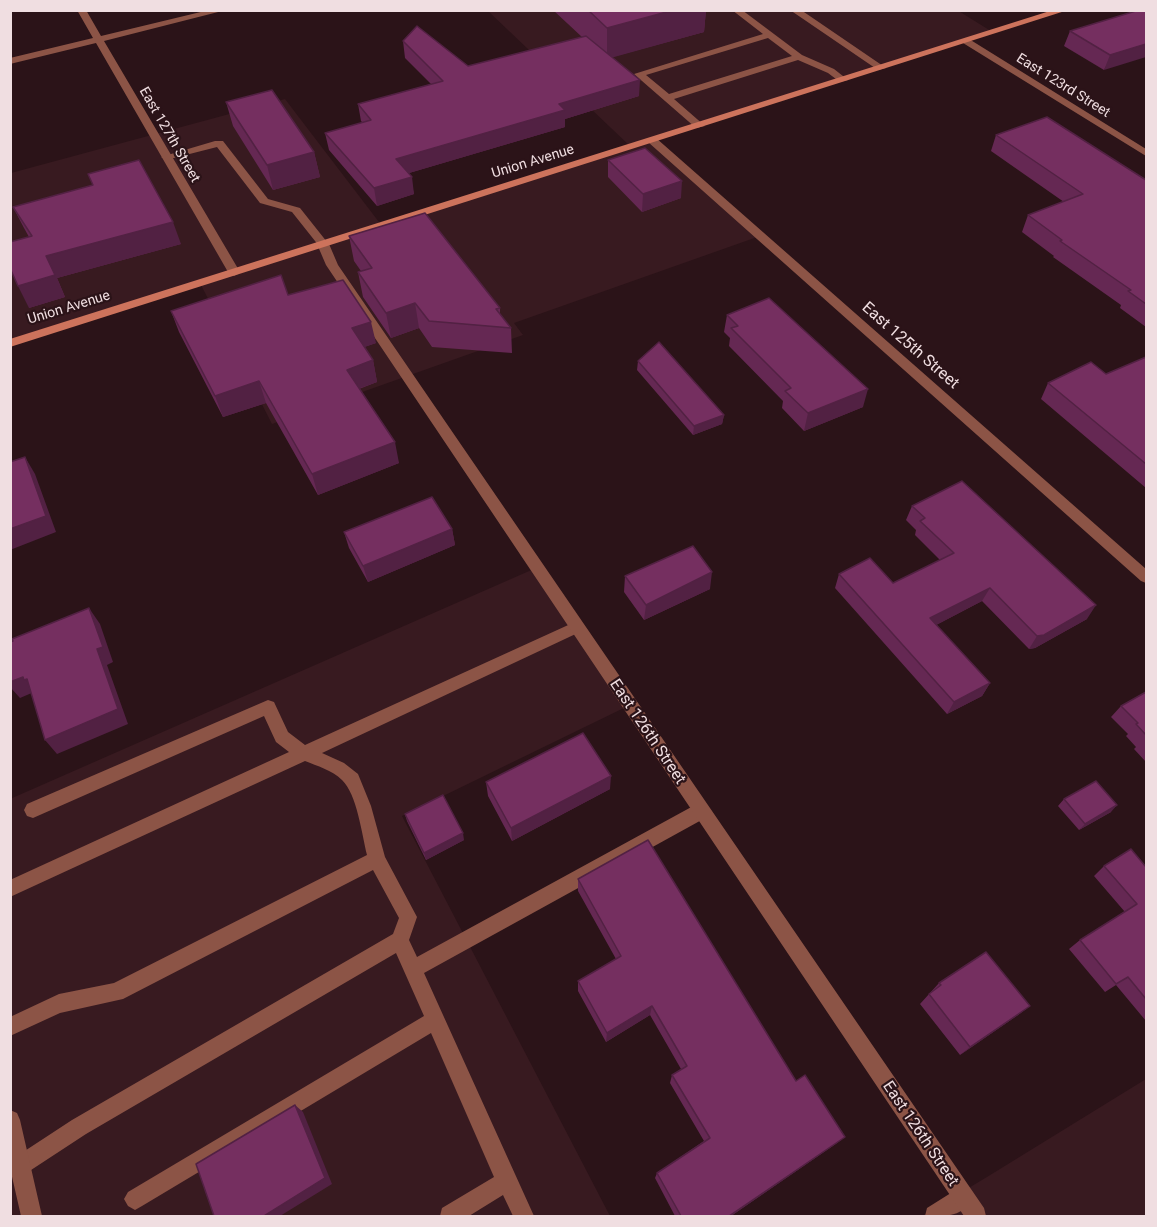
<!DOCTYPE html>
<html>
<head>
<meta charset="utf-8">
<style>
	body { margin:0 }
	#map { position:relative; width:1157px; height:1227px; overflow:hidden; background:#2b1318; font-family:Roboto,sans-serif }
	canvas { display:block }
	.frame { position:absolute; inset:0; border:12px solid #f0dee1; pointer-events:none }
</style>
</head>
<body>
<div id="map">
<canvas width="1157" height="1227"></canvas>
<div class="frame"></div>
</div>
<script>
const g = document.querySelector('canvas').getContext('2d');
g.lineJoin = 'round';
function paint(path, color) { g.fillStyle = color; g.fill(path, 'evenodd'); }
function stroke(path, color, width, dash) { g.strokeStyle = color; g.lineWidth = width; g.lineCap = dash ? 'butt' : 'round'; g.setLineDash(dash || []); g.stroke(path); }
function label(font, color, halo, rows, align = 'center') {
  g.font = font + ' Roboto,sans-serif'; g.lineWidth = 4.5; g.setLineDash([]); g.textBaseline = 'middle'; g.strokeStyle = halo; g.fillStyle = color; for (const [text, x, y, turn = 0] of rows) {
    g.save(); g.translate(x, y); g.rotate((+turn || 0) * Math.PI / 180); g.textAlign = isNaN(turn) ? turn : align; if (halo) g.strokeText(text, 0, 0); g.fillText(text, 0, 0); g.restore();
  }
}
paint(new Path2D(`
	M 957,10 L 994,33 L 653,140 L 760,236 L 514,323 L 523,335 L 272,424 L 200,283 L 11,343 L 11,173 L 285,99 L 382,226 L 631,147 L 488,11 Z
	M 536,568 L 630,705 L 402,816 L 610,1216 L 11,1216 L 10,799 Z
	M 1146,1079 L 1146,1216 L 922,1216 L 987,1177 Z`), '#381a20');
paint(new Path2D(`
	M 732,10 L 742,10 L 802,55 L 834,69 L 848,80 L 840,82 L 828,73 L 798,60 L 674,99 L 705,126 L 696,128 L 634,74 L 763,34 ZM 768,38 L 792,56 L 669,94 L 646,75 Z
	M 215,141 L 223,141 L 268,199 L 300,208 L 327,242 L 327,246 L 319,246 L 292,212 L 260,203 L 217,147 L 166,160 L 161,157 Z
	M 577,621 L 582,623 L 585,627 L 582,631 L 322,753 L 344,763 L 358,774 L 371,806 L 385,857 L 417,917 L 409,940 L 417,957 L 695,805 L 701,803 L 707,805 L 710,811 L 707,817 L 424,973 L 534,1216 L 513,1216 L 503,1195 L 469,1216 L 440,1216 L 442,1208 L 494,1177 L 431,1033 L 142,1206 L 135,1210 L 128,1206 L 124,1199 L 128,1192 L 424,1016 L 396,953 L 86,1134 L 28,1172 L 21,1175 L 14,1172 L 11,1165 L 14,1158 L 72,1120 L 393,934 L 399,918 L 373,870 L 123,999 L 60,1013 L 10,1036 L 10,1017 L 59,994 L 114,983 L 367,855 C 362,835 357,794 342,780 C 332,770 317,766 305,761 L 10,897 L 10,880 L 289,752 L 276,742 L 264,716 L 33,818 L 27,816 L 24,810 L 27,804 L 268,700 L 274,702 L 288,732 L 305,745 Z
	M 962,1186 L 969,1190 L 973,1197 C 964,1218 944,1216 925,1216 L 927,1208 Z`), '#8c5446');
paint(new Path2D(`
	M 77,10 L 86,10 L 101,36 L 209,10 L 226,10 L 104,41 L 240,272 L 238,274 L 234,276 L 228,272 L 96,43 L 10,64 L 10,58 L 93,38 Z
	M 790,10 L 801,10 L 886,68 L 878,70 Z
	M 963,39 L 969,39 L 1146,149 L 1146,156 L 963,43 Z
	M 648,138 L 656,138 L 1146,569 L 1146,583 L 1141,581 L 648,142 Z
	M 323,241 L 329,244 L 338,265 L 984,1208 L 986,1216 L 964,1216 L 326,265 L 317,244 Z
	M 10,1110 L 17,1113 L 20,1120 L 42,1216 L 21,1216 L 10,1168 Z`), '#8c5446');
paint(new Path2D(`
	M 1053,10 L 1068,10 L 10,347 L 10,339 Z`), '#cd735c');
paint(new Path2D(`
	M 553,10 L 706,10 L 704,32 L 612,57 L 639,96 L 565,119 L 565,127 L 409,173 L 414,194 L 377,206 L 329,150 L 325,133 L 363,123 L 361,121 L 358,104 L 431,84 L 405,58 L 403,41 L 468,66 L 582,37 Z
	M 1139,10 L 1104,70 L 1064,46 L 1070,31 Z
	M 226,102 L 314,152 L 320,177 L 273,190 L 233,126 Z
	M 996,135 L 1146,180 L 1146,327 L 1120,308 L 1121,305 L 1053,257 L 1054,256 L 1022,232 L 1028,215 L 1064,202 L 991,151 Z
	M 608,160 L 681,198 L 642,212 L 608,177 Z
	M 88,174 L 181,244 L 57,278 L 65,297 L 29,308 L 29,237 L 24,228 L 13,207 L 93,185 Z
	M 349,236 L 500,308 L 500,315 L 511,328 L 512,353 L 432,347 L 419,328 L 391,338 L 363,297 L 358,272 L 361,271 L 354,261 Z
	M 288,295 L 376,343 L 364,347 L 373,360 L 377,382 L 359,389 L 399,463 L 318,495 L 266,403 L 223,417 L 179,332 L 171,311 Z
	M 727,315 L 863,407 L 804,431 L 782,408 L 783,401 L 729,346 L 730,338 L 724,332 Z
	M 1146,357 L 1146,488 L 1041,399 L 1048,383 L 1106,374 Z
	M 638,361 L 724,415 L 722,424 L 693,435 L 637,370 Z
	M 912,506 L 1087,619 L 1035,648 L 1029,649 L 982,601 L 936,625 L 990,683 L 982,696 L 947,714 L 835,588 L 839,574 L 893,583 L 940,560 L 915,535 L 916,530 L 906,520 Z
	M 452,529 L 455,545 L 368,582 L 349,548 L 344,532 Z
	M 625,576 L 710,589 L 644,620 L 624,592 Z
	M 1146,692 L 1146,762 L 1134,749 L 1136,747 L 1126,736 L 1128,734 L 1111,717 L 1121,706 Z
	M 486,782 L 610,789 L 512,841 L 488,796 Z
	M 1064,799 L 1111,812 L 1079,830 L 1058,806 Z
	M 405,814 L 464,840 L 426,860 L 407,821 Z
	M 1104,866 L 1146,867 L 1146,1021 L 1116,985 L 1105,992 L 1069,949 L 1080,940 L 1125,912 L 1094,876 Z
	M 578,879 L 796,1081 L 845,1137 L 837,1143 L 731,1216 L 675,1216 L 655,1178 L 657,1173 L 704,1141 L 670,1083 L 672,1075 L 681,1069 L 650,1015 L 606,1042 L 578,991 L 578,981 L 616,959 L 578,891 Z
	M 939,983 L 1030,1006 L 1018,1015 L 960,1055 L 920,1004 Z`), '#652853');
paint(new Path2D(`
	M 674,10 L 706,10 L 704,32 L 607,59 L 607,28 Z
	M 1146,44 L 1146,57 L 1104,70 L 1110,55 Z
	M 640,80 L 639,96 L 565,119 L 565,127 L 399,176 L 396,159 L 559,104 Z
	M 314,152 L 320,177 L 273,190 L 267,165 Z
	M 412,177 L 414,194 L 377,206 L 374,188 Z
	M 682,181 L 681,198 L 642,212 L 643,194 Z
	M 173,222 L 181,244 L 57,278 L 65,297 L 29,308 L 18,286 L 46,256 Z
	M 415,303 L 419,328 L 391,338 L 386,313 Z
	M 371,322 L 376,343 L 356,350 L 352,328 Z
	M 373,360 L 377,382 L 352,391 L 347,370 Z
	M 259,381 L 266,403 L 223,417 L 215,396 Z
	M 868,389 L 863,407 L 804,431 L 808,413 Z
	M 724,415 L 722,424 L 693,435 L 694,426 Z
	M 395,442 L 399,463 L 318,495 L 312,474 Z
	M 25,457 L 35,474 L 56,532 L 10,550 L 10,529 Z
	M 452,529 L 455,545 L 368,582 L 363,566 Z
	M 712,572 L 710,589 L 644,620 L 646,605 Z
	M 990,588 L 982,601 L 923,632 L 930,618 Z
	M 1096,605 L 1087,619 L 1035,648 L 1029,649 L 1037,636 Z
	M 89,608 L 100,624 L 113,662 L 107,665 L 128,724 L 57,754 L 45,740 L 97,649 Z
	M 23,677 L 27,679 L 34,692 L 20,698 L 10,687 L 10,682 Z
	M 990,683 L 982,696 L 947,714 L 954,702 Z
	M 611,776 L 610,789 L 512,841 L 511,828 Z
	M 1117,805 L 1111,812 L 1079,830 L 1085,824 Z
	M 463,833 L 464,840 L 426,860 L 424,853 Z
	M 652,1006 L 650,1015 L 606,1042 L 607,1033 Z
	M 1030,1006 L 1018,1015 L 960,1055 L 970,1047 Z
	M 295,1105 L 303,1112 L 332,1184 L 280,1216 L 264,1216 Z
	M 845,1137 L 837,1143 L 731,1216 L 729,1216 Z`), '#522143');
const building = new Path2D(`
	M 588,10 L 674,10 L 607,28 Z
	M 1139,10 L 1146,10 L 1146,44 L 1110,55 L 1070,31 Z
	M 417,26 L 468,66 L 586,36 L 640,80 L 559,104 L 565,110 L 396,159 L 412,177 L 374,188 L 325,133 L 371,120 L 358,104 L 443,81 L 403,41 Z
	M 272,90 L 314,152 L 267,165 L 226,102 Z
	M 1047,117 L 1146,180 L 1146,304 L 1128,291 L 1131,290 L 1060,241 L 1062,240 L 1028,215 L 1083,194 L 996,135 Z
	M 645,148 L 682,181 L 643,194 L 608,160 Z
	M 139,160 L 173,222 L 46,256 L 55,275 L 18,286 L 10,268 L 10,242 L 32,236 L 13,207 L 93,185 L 88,174 Z
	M 425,213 L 500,308 L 496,309 L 511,328 L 429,321 L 415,303 L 386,313 L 358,272 L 372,268 L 349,236 Z
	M 281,275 L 288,295 L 343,280 L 371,322 L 352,328 L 373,360 L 347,370 L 395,442 L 312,474 L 259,381 L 215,396 L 171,311 Z
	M 769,298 L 868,389 L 808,413 L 785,391 L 791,388 L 731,328 L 738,326 L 727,315 Z
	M 659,342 L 724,415 L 694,426 L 638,361 Z
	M 1146,357 L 1146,464 L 1048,383 L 1091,362 L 1106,374 Z
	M 25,457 L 46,516 L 10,529 L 10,462 Z
	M 962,481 L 1096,605 L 1044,635 L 1037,636 L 990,588 L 930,618 L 990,683 L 954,702 L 839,574 L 870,558 L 893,583 L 954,553 L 920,521 L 925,518 L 912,506 Z
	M 432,497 L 452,529 L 363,566 L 344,532 Z
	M 693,546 L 712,572 L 646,605 L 625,576 Z
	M 89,608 L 103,647 L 97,649 L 118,709 L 45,740 L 27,679 L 24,680 L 23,677 L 10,682 L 10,642 L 13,641 L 12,639 Z
	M 1146,692 L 1146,735 L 1136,724 L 1138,723 L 1121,706 Z
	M 583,733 L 611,776 L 511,828 L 486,782 Z
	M 1096,781 L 1117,805 L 1085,824 L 1064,799 Z
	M 443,795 L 463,833 L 424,853 L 405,814 Z
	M 648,840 L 796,1081 L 805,1075 L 845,1137 L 729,1216 L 681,1216 L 657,1173 L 710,1138 L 672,1075 L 687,1066 L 652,1006 L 607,1033 L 578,981 L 621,956 L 578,879 Z
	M 1131,849 L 1146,867 L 1146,999 L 1128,977 L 1116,984 L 1080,940 L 1137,904 L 1104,866 Z
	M 986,952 L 1030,1006 L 970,1047 L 929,994 L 941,985 L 939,983 Z
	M 295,1105 L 325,1178 L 264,1216 L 214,1216 L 196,1164 Z`);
paint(building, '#752f60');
stroke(building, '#522143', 1.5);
label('14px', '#f0dee1', '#2b1318', [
	["East 123rd Street",1063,86,32],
	["East 127th Street",169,135,60],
	["Union Avenue",533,162,-17],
	["Union Avenue",69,308,-17]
]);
label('16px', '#f0dee1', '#2b1318', [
	["East 125th Street",910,346,41],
	["East 126th Street",647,732,56],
	["East 126th Street",920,1134,56]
]);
</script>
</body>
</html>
